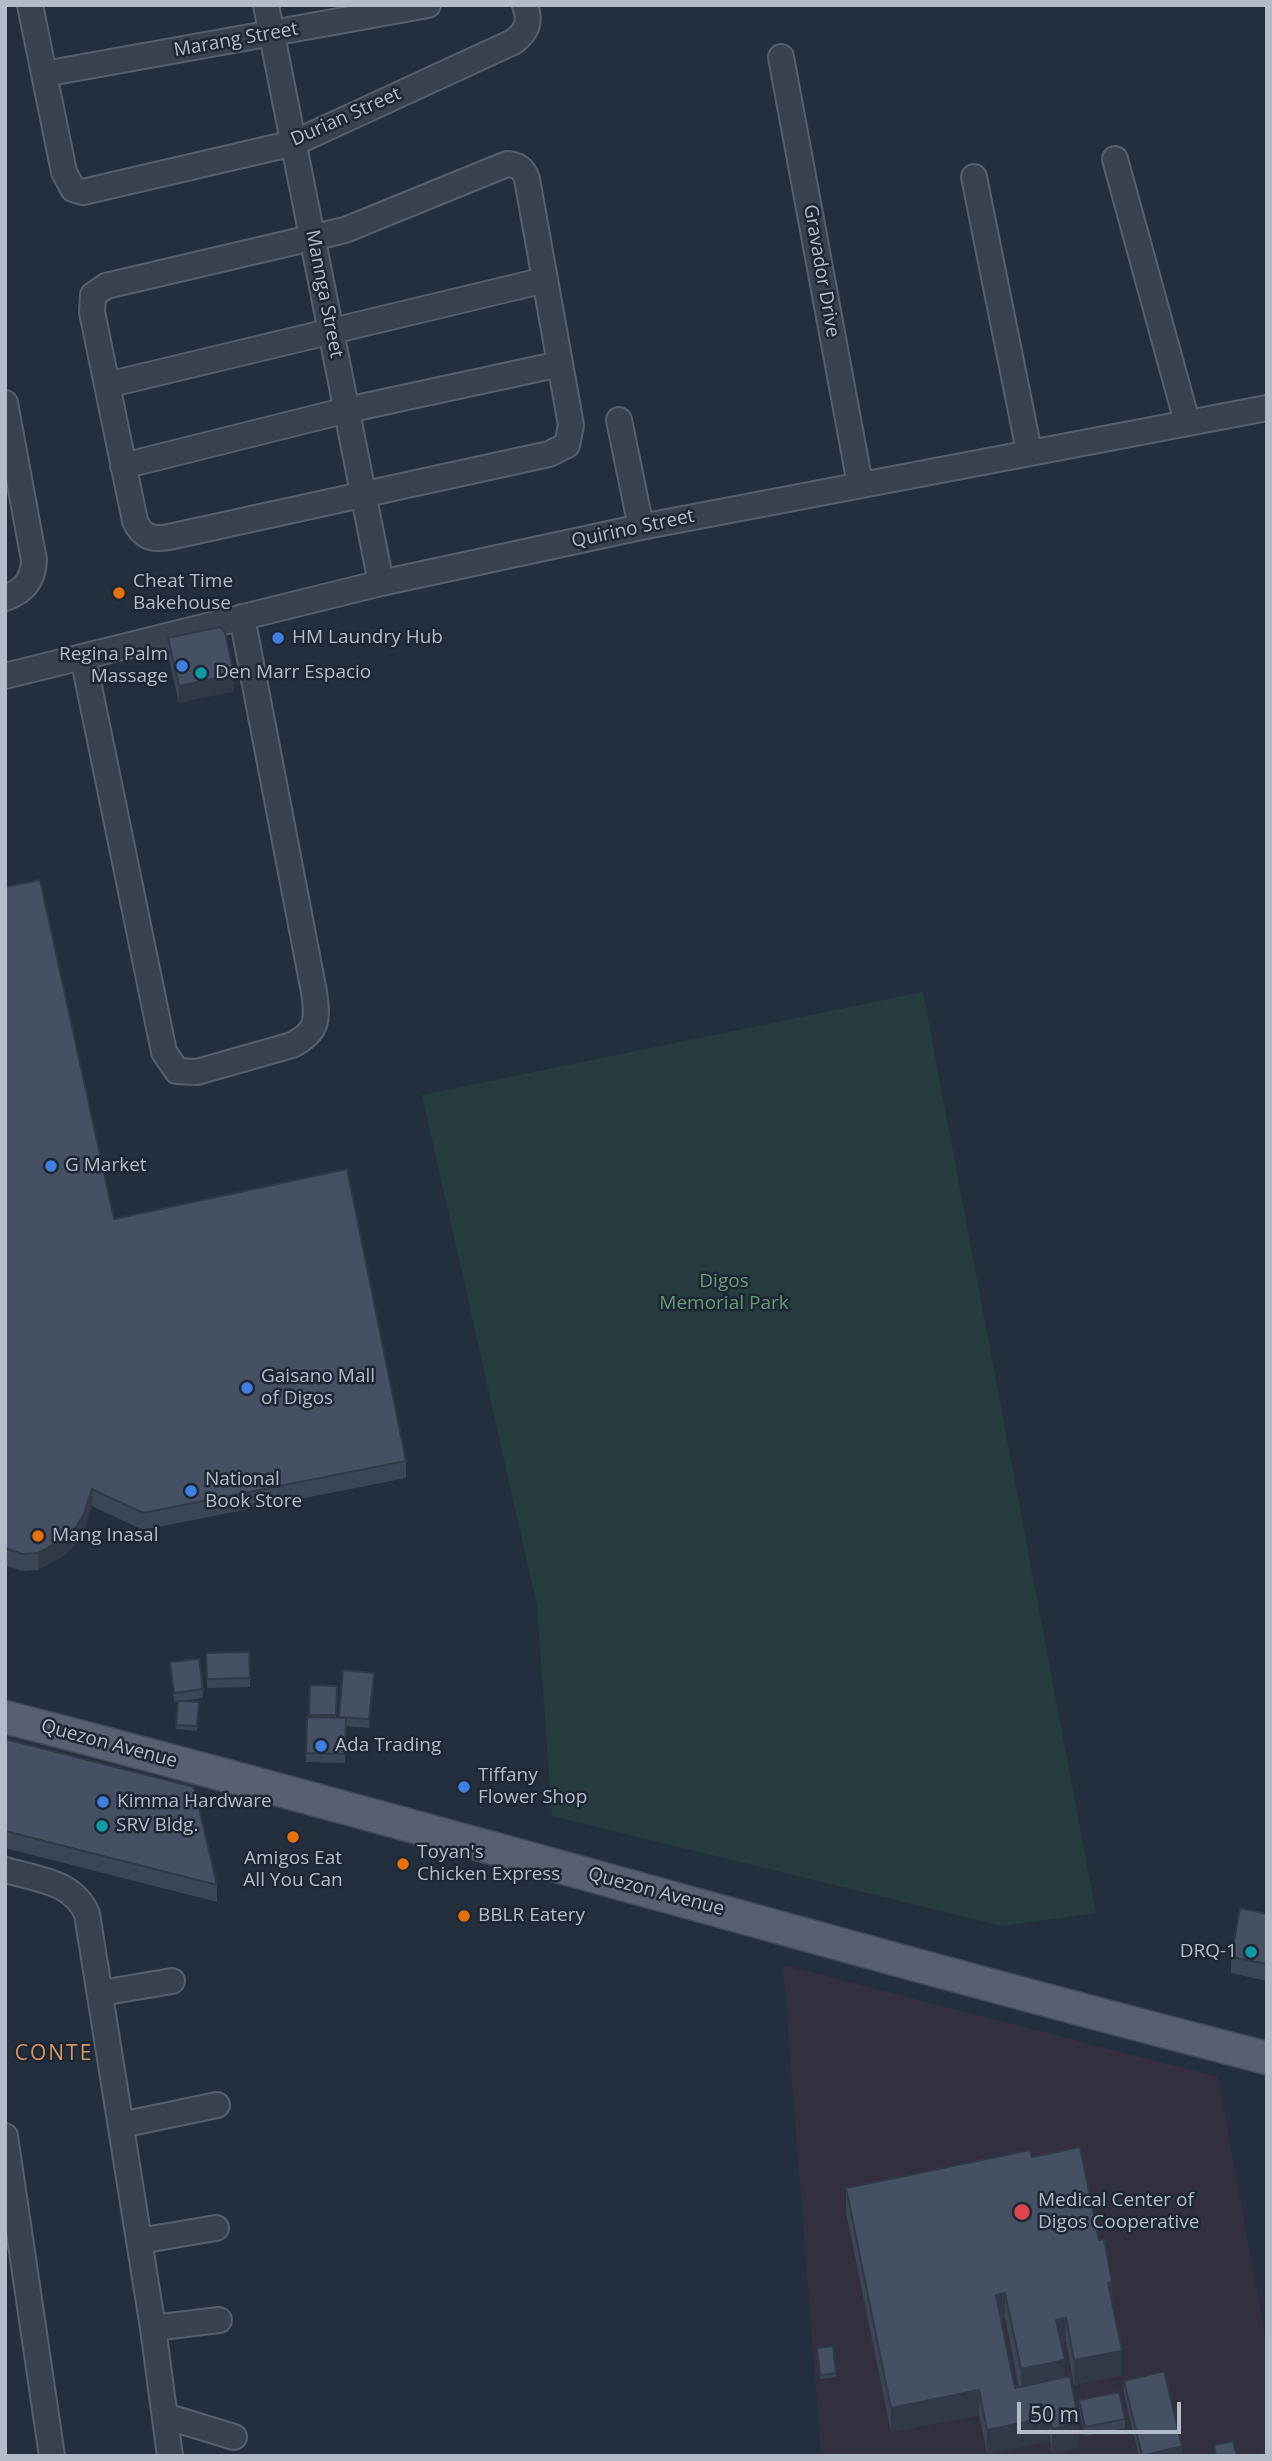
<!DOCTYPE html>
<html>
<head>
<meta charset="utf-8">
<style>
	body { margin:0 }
	#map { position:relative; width:1272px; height:2461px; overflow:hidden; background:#242f3e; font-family:"Open Sans",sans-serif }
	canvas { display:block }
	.frame { position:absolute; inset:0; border:7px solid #b4bcc9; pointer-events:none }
	.scale { position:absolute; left:1017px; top:2402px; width:164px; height:32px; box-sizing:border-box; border:4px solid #b4bcc9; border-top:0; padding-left:9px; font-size:21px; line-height:24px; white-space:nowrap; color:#b4bcc9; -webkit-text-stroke:5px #1d2633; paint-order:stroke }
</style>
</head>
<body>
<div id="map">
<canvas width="1272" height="2461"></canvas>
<div class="frame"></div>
<div class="scale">50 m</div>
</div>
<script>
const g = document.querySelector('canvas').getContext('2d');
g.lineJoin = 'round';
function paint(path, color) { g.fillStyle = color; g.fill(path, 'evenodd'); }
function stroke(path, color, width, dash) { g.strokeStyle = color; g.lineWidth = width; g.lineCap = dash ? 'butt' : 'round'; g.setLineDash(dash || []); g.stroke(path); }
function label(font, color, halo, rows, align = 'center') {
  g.font = font + ' "Open Sans",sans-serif'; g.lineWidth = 5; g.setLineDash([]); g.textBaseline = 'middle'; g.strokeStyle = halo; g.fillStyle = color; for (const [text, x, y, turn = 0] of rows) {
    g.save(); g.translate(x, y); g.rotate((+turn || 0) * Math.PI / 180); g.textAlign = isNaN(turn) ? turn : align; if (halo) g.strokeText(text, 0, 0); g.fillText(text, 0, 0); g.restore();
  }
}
paint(new Path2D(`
	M 783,1965 L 1218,2077 L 1267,2346 L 1267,2456 L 821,2456 Z`), '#32303f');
paint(new Path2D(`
	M 923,992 L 1096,1913 L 1002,1926 L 552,1816 L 537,1606 L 422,1095 Z`), '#263c3f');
const minor = new Path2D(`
	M 30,5 L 64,172 L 73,189 L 83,192 L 294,143 L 513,42 C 527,32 531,22 525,5
	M 266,5 L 381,583
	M 781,57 L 860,484
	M 44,74 L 428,5
	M 1115,159 L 1187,422
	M 507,164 C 518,165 523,168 527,179 L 571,425 L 567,445 L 549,454 L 169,537 C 152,540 142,537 135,521 L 92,312 L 93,295 L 106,286 L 345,230 Z
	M 974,177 L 1029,451
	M 107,385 L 545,280
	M 5,403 L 34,560 C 33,581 24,591 5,598
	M 619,420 L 641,527
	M 123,466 L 347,410 L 560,364
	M 83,657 L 164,1052 L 177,1071 L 197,1072 L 292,1045 C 318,1032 318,1019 314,992 L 242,617
	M 5,676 L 381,583 L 641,527 L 1267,408
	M 5,1870 C 36,1879 73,1881 87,1914 L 153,2328 L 170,2456
	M 101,1993 L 172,1981
	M 121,2125 L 217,2105
	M 5,2136 L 52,2456
	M 139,2241 L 216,2228
	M 153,2328 L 219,2320
	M 165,2416 L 234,2437`);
const major = new Path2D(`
	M 5,1717 C 427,1826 845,1950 1267,2058`);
stroke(minor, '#565f6c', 28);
stroke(major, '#414a57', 35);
stroke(minor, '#38414e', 24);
stroke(major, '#56606e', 32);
paint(new Path2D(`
	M 168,638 L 234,691 L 179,703 L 168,655 Z
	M 5,887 L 114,1219 L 406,1461 L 406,1478 L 143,1530 L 92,1506 L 84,1531 L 76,1544 L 65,1555 L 38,1570 L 22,1571 L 5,1565 Z
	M 206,1653 L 250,1678 L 250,1687 L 207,1688 Z
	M 170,1662 L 203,1689 L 203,1698 L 181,1701 L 199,1702 L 197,1731 L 176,1729 L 178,1701 L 174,1702 Z
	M 343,1670 L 374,1681 L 369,1728 L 346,1726 L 345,1763 L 306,1762 L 307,1717 L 309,1717 L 309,1715 L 337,1686 L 336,1718 L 339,1718 Z
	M 5,1739 L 217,1885 L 217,1902 L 5,1848 Z
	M 1267,1914 L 1267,1981 L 1231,1973 L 1231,1957 Z
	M 1032,2157 L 1112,2302 L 1122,2375 L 1074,2385 L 1066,2342 L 1061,2343 L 1065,2377 L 1079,2447 L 1052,2453 L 1050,2441 L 987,2454 L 979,2415 L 891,2432 L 846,2212 L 846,2188 ZM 1005,2317 L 1019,2387 L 1015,2388 L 1001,2318 Z
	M 817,2352 L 836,2373 L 836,2377 L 820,2379 Z
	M 1124,2381 L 1182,2456 L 1139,2456 L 1124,2394 Z
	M 1079,2400 L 1125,2419 L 1125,2428 L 1085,2436 L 1079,2409 Z`), '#3b4654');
paint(new Path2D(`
	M 234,674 L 234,691 L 179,703 L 179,686 Z
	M 92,1489 L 92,1506 L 84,1531 L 76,1544 L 65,1555 L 38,1570 L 38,1553 Z
	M 374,1673 L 374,1681 L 369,1728 L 369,1719 Z
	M 1112,2282 L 1112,2306 L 1108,2283 Z
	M 1005,2293 L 1005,2317 L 996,2319 L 996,2295 Z
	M 1066,2318 L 1066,2342 L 1056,2344 L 1056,2320 Z
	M 1122,2351 L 1122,2375 L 1074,2385 L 1074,2360 Z
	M 1065,2360 L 1065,2384 L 1021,2394 L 1021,2369 Z
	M 979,2390 L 979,2415 L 891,2432 L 891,2408 Z
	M 1050,2417 L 1050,2441 L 987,2454 L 987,2430 Z
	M 1079,2423 L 1079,2447 L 1052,2453 L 1052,2429 Z
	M 1182,2446 L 1182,2456 L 1142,2456 Z`), '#303945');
const building = new Path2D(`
	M 220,627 L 225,632 L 234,674 L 179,686 L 168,638 Z
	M 40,880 L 114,1219 L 347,1169 L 406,1461 L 143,1513 L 92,1489 L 84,1514 L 76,1527 L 65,1538 L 38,1553 L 22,1554 L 5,1548 L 5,887 Z
	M 249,1652 L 250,1678 L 207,1679 L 206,1653 Z
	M 199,1659 L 203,1689 L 174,1693 L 170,1662 Z
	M 343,1670 L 374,1673 L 369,1719 L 339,1717 Z
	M 310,1685 L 337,1686 L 336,1715 L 309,1715 Z
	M 178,1701 L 199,1702 L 197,1726 L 176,1725 Z
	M 307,1717 L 346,1718 L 345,1754 L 306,1753 Z
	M 5,1739 L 194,1787 L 217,1885 L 5,1831 Z
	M 1240,1908 L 1267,1914 L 1267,1964 L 1231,1957 Z
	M 1080,2147 L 1099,2240 L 1104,2239 L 1108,2260 L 1112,2282 L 1108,2283 L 1122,2351 L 1074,2360 L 1066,2318 L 1056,2320 L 1065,2360 L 1021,2369 L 1005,2293 L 996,2295 L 1015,2388 L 1070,2376 L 1079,2423 L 1052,2429 L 1050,2417 L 987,2430 L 979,2390 L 891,2408 L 846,2188 L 1030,2150 L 1032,2157 Z
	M 833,2346 L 836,2373 L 820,2375 L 817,2348 Z
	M 1164,2371 L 1182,2446 L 1142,2456 L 1124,2381 Z
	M 1119,2392 L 1125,2419 L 1085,2427 L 1079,2400 Z
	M 1233,2441 L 1237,2456 L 1216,2456 L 1214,2445 Z
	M 1264,2453 L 1265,2456 L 1250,2456 Z`);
paint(building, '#455162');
stroke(building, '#303945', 2);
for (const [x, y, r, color] of [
	[119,593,7,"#e8710a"],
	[278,638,7,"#3f7fe0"],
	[182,666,7,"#3f7fe0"],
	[201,673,7,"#0f9aa8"],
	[51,1166,7,"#3f7fe0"],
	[247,1388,7,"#3f7fe0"],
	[191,1491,7,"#3f7fe0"],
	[38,1536,7,"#e8710a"],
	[321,1746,7,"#3f7fe0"],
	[464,1787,7,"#3f7fe0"],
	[103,1802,7,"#3f7fe0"],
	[102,1826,7,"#0f9aa8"],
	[293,1837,7,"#e8710a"],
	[403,1864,7,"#e8710a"],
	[464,1916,7,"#e8710a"],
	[1251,1952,7,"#0f9aa8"],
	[1022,2212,9,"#e0444e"]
]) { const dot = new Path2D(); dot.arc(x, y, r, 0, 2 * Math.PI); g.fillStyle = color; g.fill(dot); stroke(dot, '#1d2633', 2.5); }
label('19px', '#b4bcc9', '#1d2633', [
	["Marang Street",236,40,-10],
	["Durian Street",346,117,-24],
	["Gravador Drive",821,271,80],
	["Mannga Street",324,294,79],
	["Quirino Street",633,529,-12],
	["Quezon Avenue",109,1744,15],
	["Quezon Avenue",656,1892,15]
]);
label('19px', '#b4bcc9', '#1d2633', [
	["Cheat Time",133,582],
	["Bakehouse",133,604],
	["HM Laundry Hub",292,638],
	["Regina Palm",168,655,"right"],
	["Massage",168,677,"right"],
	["Den Marr Espacio",215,673],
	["G Market",65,1166],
	["Gaisano Mall",261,1377],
	["of Digos",261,1399],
	["National",205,1480],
	["Book Store",205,1502],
	["Mang Inasal",52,1536],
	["Ada Trading",335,1746],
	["Tiffany",478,1776],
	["Flower Shop",478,1798],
	["Kimma Hardware",117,1802],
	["SRV Bldg.",116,1826],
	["Toyan's",417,1853],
	["Chicken Express",417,1875],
	["Amigos Eat",293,1859,"center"],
	["All You Can",293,1881,"center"],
	["BBLR Eatery",478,1916],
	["DRQ-1",1237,1952,"right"],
	["Medical Center of",1038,2201],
	["Digos Cooperative",1038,2223]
], 'left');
label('19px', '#6b9a76', '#1d2633', [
	["Digos",724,1282],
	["Memorial Park",724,1304]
]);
g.letterSpacing = '2px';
label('21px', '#d59563', '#1d2633', [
	["CONTE",54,2054]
]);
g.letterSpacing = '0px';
</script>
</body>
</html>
